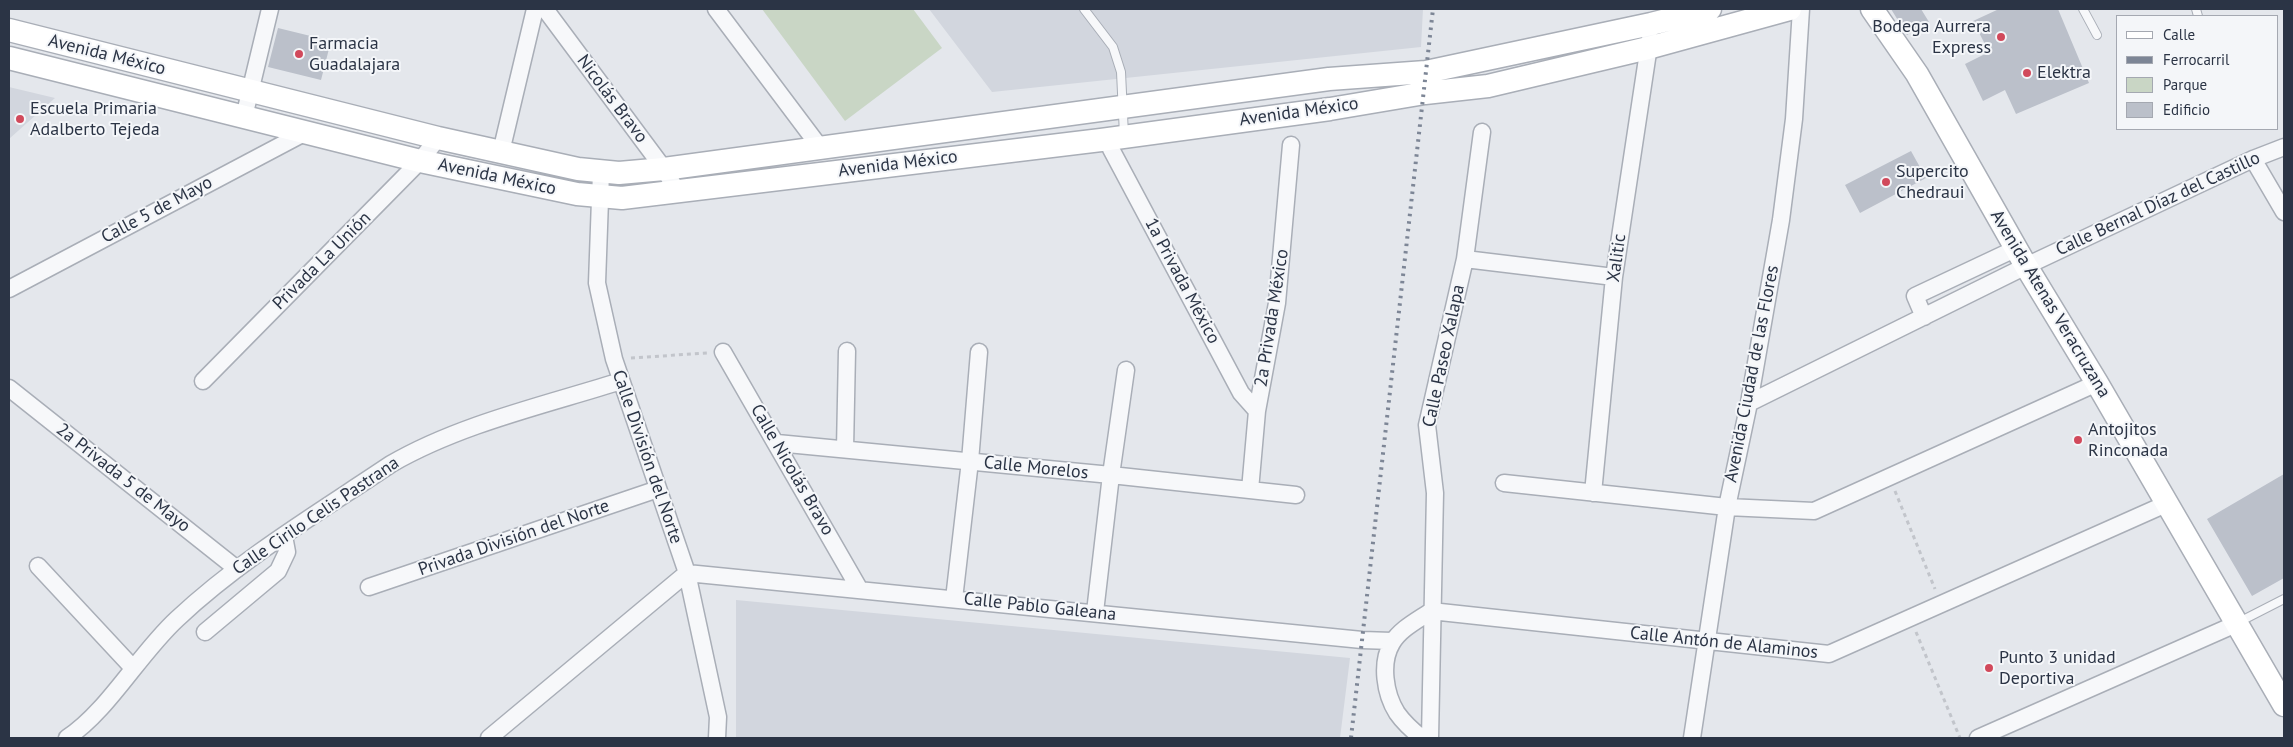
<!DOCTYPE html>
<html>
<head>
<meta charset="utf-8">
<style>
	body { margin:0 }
	#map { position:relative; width:2293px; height:747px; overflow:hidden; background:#e4e7ec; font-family:"PT Sans",sans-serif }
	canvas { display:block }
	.frame { position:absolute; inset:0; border:10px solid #2b3445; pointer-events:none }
	.legend { position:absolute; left:2116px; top:15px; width:162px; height:115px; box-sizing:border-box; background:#f4f6f9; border:1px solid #a4a8b1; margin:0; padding:6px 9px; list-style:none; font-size:15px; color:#2b3445 }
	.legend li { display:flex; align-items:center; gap:10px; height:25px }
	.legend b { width:25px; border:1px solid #a4a8b1 }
</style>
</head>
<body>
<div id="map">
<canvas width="2293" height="747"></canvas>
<div class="frame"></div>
<ul class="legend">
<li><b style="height:6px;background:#fff"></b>Calle</li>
<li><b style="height:6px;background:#7d8696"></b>Ferrocarril</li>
<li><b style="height:14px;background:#c9d6c5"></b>Parque</li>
<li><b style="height:14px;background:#bbc0ca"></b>Edificio</li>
</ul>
</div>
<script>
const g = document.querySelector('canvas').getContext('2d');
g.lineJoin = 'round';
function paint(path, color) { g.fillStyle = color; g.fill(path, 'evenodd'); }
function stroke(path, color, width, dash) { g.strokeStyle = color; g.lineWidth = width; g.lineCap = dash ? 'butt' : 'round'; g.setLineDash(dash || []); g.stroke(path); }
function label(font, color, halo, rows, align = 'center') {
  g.font = font + ' "PT Sans",sans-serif'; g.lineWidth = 4; g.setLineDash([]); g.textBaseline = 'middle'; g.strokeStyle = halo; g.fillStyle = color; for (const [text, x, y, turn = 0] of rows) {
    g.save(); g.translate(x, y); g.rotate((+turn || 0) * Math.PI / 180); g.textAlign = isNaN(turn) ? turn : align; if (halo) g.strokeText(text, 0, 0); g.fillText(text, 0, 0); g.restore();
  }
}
paint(new Path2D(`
	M 929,9 L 1423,9 L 1421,47 L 992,92 Z
	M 9,87 L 55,98 L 9,139 Z
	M 736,600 L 1350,658 L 1340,738 L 736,738 Z`), '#d2d6de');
paint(new Path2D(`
	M 762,9 L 913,9 L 942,48 L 845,121 Z`), '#c9d6c5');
paint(new Path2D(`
	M 1891,9 L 1921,9 L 1929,22 L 1907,35 Z
	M 1999,9 L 2058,9 L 2089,83 L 2016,114 L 2005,90 L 1983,101 L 1965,64 L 1989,52 L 1973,21 Z
	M 278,28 L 331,41 L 321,80 L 268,67 Z
	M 1911,151 L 1926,178 L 1860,213 L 1845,185 Z
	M 2284,474 L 2284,578 L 2252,596 L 2207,519 Z`), '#bbc0ca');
const lane = new Path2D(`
	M 1084,9 L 1113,47 L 1121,72 L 1124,135
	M 2083,9 L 2097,35
	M 2196,9 L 2198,16
	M 2239,622 L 2284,599`);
const street = new Path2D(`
	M 545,9 L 664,169 L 677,191
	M 716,9 L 819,146
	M 244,117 L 270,9
	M 1111,149 L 1241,393 L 1257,411
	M 501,152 L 535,9
	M 2253,159 L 2284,212
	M 601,172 L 597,283 L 614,359 L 687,573 L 718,717 L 717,738
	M 1465,259 L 1614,277
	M 9,289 L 306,132
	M 1924,317 L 1915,296 L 2017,248
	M 723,352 L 860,590
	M 203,381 L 420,161 L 438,138
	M 9,388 L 237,569
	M 1749,403 L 2026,266 L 2253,159 L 2284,147
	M 777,443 L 1111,475 L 1296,495
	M 845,449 L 847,351
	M 1504,483 L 1727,507 L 1814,511 L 2097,383
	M 1250,490 L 1257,411 L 1277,303 L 1291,145
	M 1593,493 L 1614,277 L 1650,39
	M 38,566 L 133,668
	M 369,587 L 658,489
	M 954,599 L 970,461 L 979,352
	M 1095,612 L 1111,475 L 1126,370
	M 205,632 L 278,571 L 287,552 L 284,536
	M 67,738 C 108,711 139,654 177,619 C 241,559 318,513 391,464 C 460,424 545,405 621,381
	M 489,738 L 687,573 L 1362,640 L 1392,641
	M 1422,738 C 1413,731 1404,723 1397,713 C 1385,694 1380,663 1392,643 C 1400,629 1418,620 1431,611 L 1829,654 L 2166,504
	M 1430,738 L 1435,493 L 1427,425 L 1465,259 L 1482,132
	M 1692,738 L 1727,507 L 1749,403 L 1781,220 L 1794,119 L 1801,9
	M 1978,738 L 2236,624`);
const secondary = new Path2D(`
	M 1872,9 L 1917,74 L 2026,266 L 2097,383 L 2284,705
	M 9,30 L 438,138 L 578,169 L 619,173 L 664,169 L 1329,79 L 1426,72 L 1651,24 L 1710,9
	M 9,58 L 420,161 L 577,194 L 622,198 L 1101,140 L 1330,109 L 1425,93 L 1488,86 L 1648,48 L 1790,9`);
stroke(lane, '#a9aeb7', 10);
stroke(street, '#a9aeb7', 19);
stroke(secondary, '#a9aeb7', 25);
stroke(new Path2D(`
	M 631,358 L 707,353
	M 1895,491 L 1935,589
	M 1916,632 L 1960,738`), '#c2c5cb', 3, [4, 4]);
stroke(lane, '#f7f8fa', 8);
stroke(street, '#f7f8fa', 16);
stroke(secondary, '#fff', 22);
stroke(new Path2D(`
	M 1351,738 L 1433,9`), '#7d8696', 4, [2.5, 5]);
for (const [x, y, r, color] of [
	[2001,37,5,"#d1495b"],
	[299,54,5,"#d1495b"],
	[2027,73,5,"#d1495b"],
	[20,119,5,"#d1495b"],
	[1886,182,5,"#d1495b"],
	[2078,440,5,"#d1495b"],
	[1989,668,5,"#d1495b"]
]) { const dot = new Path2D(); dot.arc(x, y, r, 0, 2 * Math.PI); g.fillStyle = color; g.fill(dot); stroke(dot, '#f4f6f9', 2); }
label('18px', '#2b3445', '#f4f6f9', [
	["Bodega Aurrera",1991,27,"right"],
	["Express",1991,48,"right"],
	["Farmacia",309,44],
	["Guadalajara",309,65],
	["Elektra",2037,73],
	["Escuela Primaria",30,109],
	["Adalberto Tejeda",30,130],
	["Supercito",1896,172],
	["Chedraui",1896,193],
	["Antojitos",2088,430],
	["Rinconada",2088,451],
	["Punto 3 unidad",1999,658],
	["Deportiva",1999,679]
], 'left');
label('18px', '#2b3445', '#f4f6f9', [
	["Avenida México",107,55,14],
	["Nicolás Bravo",612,99,53],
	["Avenida México",1299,112,-8],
	["Avenida México",898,164,-7],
	["Avenida México",497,177,12],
	["Calle Bernal Díaz del Castillo",2158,204,-25],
	["Calle 5 de Mayo",157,210,-28],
	["Xalitic",1617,258,-82],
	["Privada La Unión",322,261,-45],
	["1a Privada México",1182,281,62],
	["Avenida Atenas Veracruzana",2050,304,59],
	["2a Privada México",1272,318,-81],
	["Calle Paseo Xalapa",1444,356,-78],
	["Avenida Ciudad de las Flores",1752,374,-79],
	["Calle División del Norte",647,457,71],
	["Calle Morelos",1036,468,6],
	["Calle Nicolás Bravo",792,470,60],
	["2a Privada 5 de Mayo",123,478,38],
	["Calle Cirilo Celis Pastrana",316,516,-34],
	["Privada División del Norte",514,538,-19],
	["Calle Pablo Galeana",1040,607,6],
	["Calle Antón de Alaminos",1724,643,6]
]);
</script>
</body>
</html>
